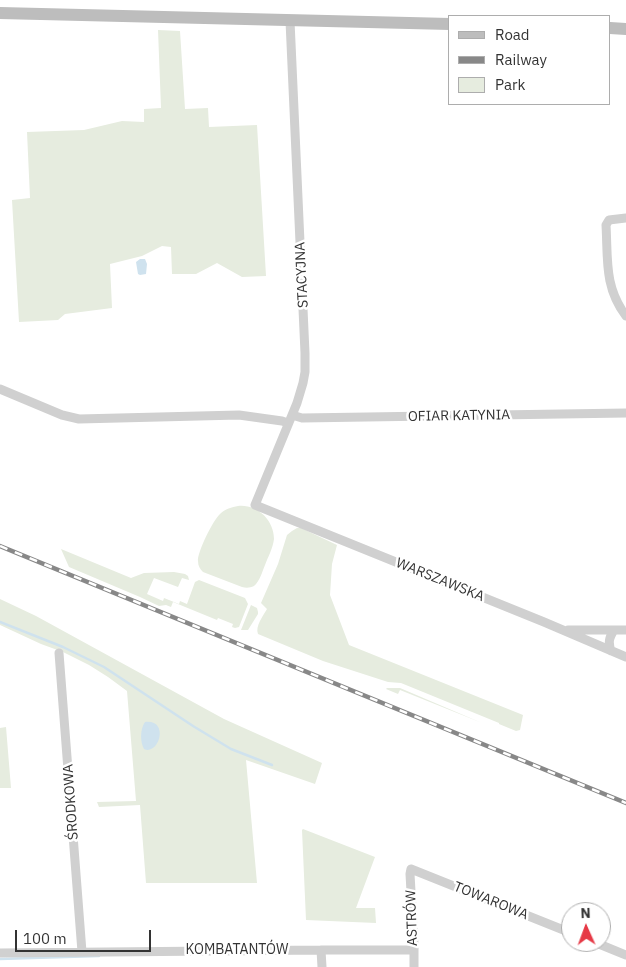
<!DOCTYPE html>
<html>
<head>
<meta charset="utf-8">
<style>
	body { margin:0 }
	#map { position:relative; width:626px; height:967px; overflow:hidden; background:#fff; font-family:"IBM Plex Sans",sans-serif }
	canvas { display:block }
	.legend { position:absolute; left:448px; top:15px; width:162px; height:90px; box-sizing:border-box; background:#fff; border:1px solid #adadad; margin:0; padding:6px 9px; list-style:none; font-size:15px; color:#333 }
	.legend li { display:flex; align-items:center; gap:10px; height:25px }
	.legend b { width:25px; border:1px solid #adadad }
	.north { position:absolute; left:561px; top:902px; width:50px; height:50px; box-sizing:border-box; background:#fff; border:1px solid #adadad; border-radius:50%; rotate:358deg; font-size:14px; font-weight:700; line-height:20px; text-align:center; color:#333 }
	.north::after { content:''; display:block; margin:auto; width:18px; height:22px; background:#e63946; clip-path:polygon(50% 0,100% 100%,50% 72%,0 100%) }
	.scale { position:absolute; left:15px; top:930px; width:136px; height:22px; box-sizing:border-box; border:2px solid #333; border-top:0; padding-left:6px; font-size:15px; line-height:18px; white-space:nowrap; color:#333; -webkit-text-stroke:4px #fff; paint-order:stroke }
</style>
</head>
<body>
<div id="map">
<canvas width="626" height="967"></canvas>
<ul class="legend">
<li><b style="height:6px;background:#bdbdbd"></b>Road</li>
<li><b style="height:6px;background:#888"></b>Railway</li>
<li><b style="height:14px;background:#e6ecdf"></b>Park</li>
</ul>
<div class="north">N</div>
<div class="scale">100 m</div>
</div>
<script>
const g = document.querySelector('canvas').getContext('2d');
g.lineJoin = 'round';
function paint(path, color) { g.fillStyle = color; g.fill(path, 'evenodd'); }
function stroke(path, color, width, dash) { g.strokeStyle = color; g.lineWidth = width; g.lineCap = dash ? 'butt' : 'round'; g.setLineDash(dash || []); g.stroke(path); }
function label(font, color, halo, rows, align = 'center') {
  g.font = font + ' "IBM Plex Sans",sans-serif'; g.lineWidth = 5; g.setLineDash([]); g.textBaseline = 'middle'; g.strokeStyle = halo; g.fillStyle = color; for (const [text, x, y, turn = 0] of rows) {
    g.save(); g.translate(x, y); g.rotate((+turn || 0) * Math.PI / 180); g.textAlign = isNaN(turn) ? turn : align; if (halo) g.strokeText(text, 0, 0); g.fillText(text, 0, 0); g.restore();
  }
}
paint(new Path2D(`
	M 158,30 L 180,31 L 185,109 L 208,108 L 209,127 L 257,125 L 266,276 L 242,277 L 217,263 L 196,274 L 172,274 L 171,247 L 162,246 L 142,256 L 110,264 L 112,308 L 65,314 L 58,320 L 19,322 L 12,200 L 30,198 L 27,132 L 84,130 L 122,121 L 144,122 L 144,109 L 161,108 Z
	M 238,506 C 257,504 274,520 274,539 C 273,548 268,557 265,565 C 262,572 260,581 254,586 C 250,588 246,588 242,587 L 203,572 C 200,569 198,566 198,561 C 197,553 213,520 220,514 C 225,509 232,507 238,506 Z
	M 297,528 L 301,528 L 337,545 L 332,564 L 330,595 L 349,645 L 523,715 L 520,730 L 516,731 L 499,724 L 499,723 L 401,683 L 388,682 L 323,661 L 258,634 C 255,626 263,616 267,609 L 261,603 L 278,564 L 287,535 L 292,531 Z
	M 61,549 L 131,578 L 144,573 L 174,572 L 185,574 L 188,576 L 189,580 L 182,578 L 178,587 L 154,578 L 147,594 L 163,601 L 164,598 L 179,604 L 180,601 L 187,604 L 195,582 L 199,580 L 245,598 L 248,604 L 239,627 L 235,628 L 232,627 L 233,624 L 218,618 L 217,620 L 173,602 L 171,607 L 166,605 L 159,606 L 140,597 L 69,567 Z
	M 0,599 L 36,616 L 224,719 L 322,763 L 315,784 L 246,760 L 257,883 L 146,883 L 140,805 L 99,807 L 97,802 L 136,801 L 127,691 L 108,677 L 89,665 L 63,652 L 41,644 L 0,625 Z
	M 251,605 L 257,608 L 258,612 L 258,614 L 248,630 L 241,630 Z
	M 387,688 L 400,688 L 482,723 L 400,690 L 398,694 L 386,689 Z
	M 6,727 L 11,788 L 0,788 L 0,728 Z
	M 303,829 L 375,857 L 356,908 L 375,908 L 376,923 L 306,920 L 302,830 Z`), '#e6ecdf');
paint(new Path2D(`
	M 140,259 L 145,259 L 147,264 L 146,274 L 140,275 L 138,274 L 136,262 Z
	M 145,722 C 170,719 159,756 144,749 C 140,742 140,729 145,722 Z`), '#cfe2ee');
stroke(new Path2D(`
	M 0,622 L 63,647 L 104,667 L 193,726 L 231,749 L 272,765
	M 0,959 L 99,956`), '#cfe2ee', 2.5);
stroke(new Path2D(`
	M 290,21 L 305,353 L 305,372 L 303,383 L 297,403 L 255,505 L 544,622 L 626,657
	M 626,218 L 609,220 L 606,225 C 608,259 604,287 626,316
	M 0,389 L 62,415 L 79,419 L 239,415 L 282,421 L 288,423
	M 292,415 L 302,418 L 626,413
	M 568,630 L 626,630
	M 611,651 C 608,642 609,638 614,630
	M 59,653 L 82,952
	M 594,942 L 626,955
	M 321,950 L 322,967
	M 0,953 L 321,950 L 413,950
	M 414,967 L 414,944 L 410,874 L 411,869 L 571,933`), '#d0d0d0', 9);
stroke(new Path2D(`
	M 0,13 L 450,24
	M 610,28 L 626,29`), '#bdbdbd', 12);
const rail = new Path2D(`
	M 0,546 L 626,803`);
stroke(rail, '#888', 4.5);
stroke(rail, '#fff', 2.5, [8]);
label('14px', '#333', '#fff', [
	["STACYJNA",302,275,-93],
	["OFIAR KATYNIA",459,416,-1],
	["WARSZAWSKA",440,580,22],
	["ŚRODKOWA",71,802,-94],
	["TOWAROWA",491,901,22],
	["ASTRÓW",412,918,-92],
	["KOMBATANTÓW",237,950]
]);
</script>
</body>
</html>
